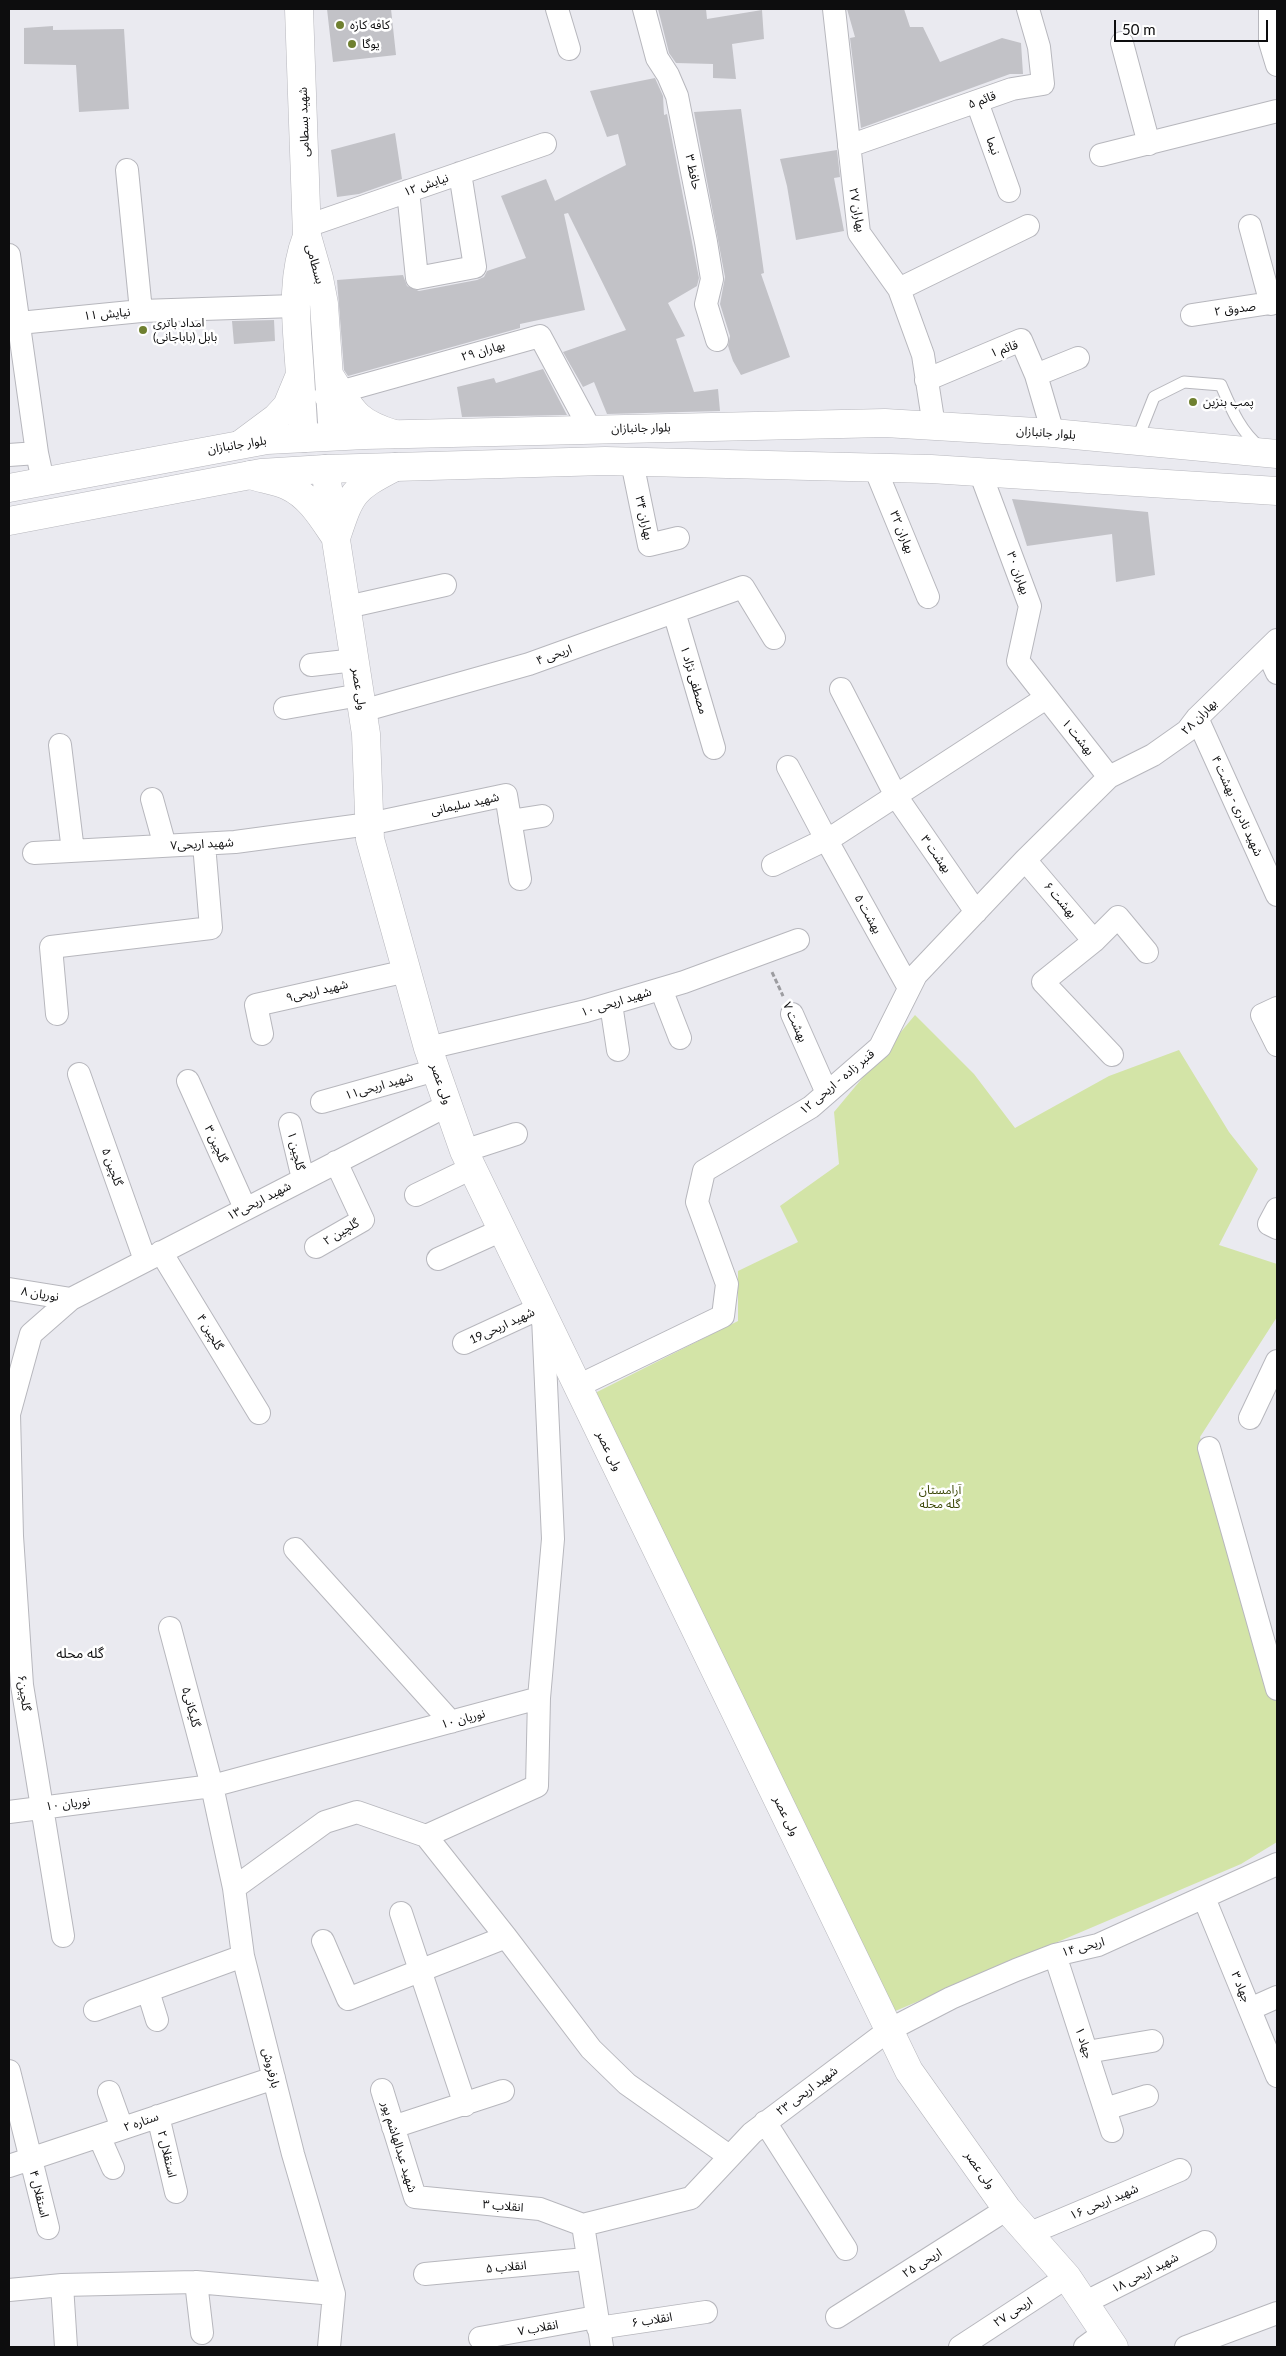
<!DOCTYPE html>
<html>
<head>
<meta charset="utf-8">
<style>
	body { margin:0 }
	#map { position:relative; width:1286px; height:2356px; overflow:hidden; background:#eaeaf0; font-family:Lato,sans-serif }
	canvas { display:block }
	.frame { position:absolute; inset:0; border:10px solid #0d0d0e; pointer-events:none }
	.scale { position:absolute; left:1114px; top:20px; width:154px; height:22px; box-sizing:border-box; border:2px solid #0d0d0e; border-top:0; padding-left:6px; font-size:15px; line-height:18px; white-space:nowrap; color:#0d0d0e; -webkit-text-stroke:4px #fff; paint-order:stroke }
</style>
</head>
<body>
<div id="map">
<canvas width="1286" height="2356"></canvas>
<div class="frame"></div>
<div class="scale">50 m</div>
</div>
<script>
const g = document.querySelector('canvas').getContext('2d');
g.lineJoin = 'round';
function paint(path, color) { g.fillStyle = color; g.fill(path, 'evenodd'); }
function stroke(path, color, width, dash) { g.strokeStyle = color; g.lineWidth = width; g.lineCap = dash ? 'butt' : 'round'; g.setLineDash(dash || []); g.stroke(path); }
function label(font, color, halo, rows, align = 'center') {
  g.font = font + ' Lato,"Noto Sans Arabic",sans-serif'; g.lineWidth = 5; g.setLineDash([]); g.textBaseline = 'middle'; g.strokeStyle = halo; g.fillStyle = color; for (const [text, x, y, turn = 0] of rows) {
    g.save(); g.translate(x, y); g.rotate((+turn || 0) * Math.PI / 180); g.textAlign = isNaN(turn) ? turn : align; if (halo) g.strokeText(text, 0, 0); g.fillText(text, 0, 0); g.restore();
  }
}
paint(new Path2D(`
	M 915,1015 L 974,1074 L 1015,1128 L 1109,1076 L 1179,1050 L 1229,1132 L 1258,1169 L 1219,1245 L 1277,1264 L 1277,1317 L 1200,1437 L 1277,1683 L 1277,1842 L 1241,1864 L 893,2012 L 595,1393 L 738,1321 L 738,1271 L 798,1242 L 780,1206 L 839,1164 L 834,1112 Z`), '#d3e4a7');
paint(new Path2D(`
	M 327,9 L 391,9 L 396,55 L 333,62 Z
	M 658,9 L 706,9 L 707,19 L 762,10 L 764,39 L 732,44 L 736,79 L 713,78 L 713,64 L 676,63 L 669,53 Z
	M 847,9 L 904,9 L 910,27 L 923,27 L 940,62 L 1002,38 L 1021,43 L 1023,74 L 1010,74 L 861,128 L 850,38 L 855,37 Z
	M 53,26 L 53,30 L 124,29 L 129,109 L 79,112 L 76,65 L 24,64 L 24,28 Z
	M 655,78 L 663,96 L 664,115 L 667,114 L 699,278 L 697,286 L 668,303 L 685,336 L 676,339 L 694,392 L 718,389 L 720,411 L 607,414 L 594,382 L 583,387 L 563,352 L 626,330 L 568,213 L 564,214 L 585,310 L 520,324 L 520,328 L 348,376 L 344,370 L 337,280 L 403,275 L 407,286 L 419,291 L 477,280 L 484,277 L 487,271 L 526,258 L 501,196 L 546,179 L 555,201 L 626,165 L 618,134 L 607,137 L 590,91 Z
	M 741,109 L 764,273 L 761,274 L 790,357 L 741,375 L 733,361 L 728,346 L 730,336 L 720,304 L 725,277 L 694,112 Z
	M 395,133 L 402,179 L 359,194 L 337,197 L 331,150 Z
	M 837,150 L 840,177 L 834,178 L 844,231 L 796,240 L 787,186 L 780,159 Z
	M 274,320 L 275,341 L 234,344 L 232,321 Z
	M 543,369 L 567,415 L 462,417 L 457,387 L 494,378 L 496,383 Z
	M 1012,499 L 1148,512 L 1155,575 L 1116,582 L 1112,534 L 1027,546 Z`), '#c2c2c7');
const service = new Path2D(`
	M 1137,440 L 1154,397 L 1184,382 L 1221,385 C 1231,408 1240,431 1260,447`);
const minor = new Path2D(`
	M 557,9 L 569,49
	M 644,9 L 657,58 L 668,75 L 677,96 L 706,242 L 712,279 L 706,304 L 717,340
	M 834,9 L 859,233 L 899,289 L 923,355 L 934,426
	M 1270,9 L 1270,42 L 1277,65
	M 1122,43 L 1149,144
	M 977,102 L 1009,191
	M 849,146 L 1012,89 L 1043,84 L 1039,47 L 1028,9
	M 1101,155 L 1277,111
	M 127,170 L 141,311
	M 408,191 L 417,278 L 475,267 L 460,173
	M 307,226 L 545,144
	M 1250,226 L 1271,304
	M 9,255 L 37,453 L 43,481
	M 899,289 L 1028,226
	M 1192,315 L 1277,302
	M 9,324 L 141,311 L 295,306
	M 1036,375 L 1078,358
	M 926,380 L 1021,340 L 1036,375 L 1053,433
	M 325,396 L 540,336 L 590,429
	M 9,455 L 37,453
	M 632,462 L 649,545 L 678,538
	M 875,468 L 928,597
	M 980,472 L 1030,606 L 1018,661 L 1109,777
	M 347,607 L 445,585
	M 674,612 L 714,748
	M 1267,651 L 1277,673
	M 311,665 L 355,660
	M 841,689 L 896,796 L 976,912
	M 285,708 L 360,695
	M 362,711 L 529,664 L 743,587 L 774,638
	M 1197,718 L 1277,895
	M 60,745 L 73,851
	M 788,767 L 826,839 L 909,988
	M 152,799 L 165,846
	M 510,821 L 542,816
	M 34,853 L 235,842 L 369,824 L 506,795 L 520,879
	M 1025,860 L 1094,941
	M 773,865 L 837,834 L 1046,698
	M 661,989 L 680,1038
	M 611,1004 L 618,1050
	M 1277,1008 L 1262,1015 L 1277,1045
	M 57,1014 L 51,947 L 211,928 L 204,844
	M 792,1014 L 827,1093
	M 262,1034 L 256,1005 L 407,971
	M 428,1048 L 586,1011 L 684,982 L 798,940
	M 1112,1055 L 1043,982 L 1094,941 L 1118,917 L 1147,952
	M 79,1074 L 145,1260
	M 188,1081 L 245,1208
	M 322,1102 L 436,1070
	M 290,1124 L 303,1179
	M 464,1151 L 516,1134
	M 416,1195 L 472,1168
	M 1277,1209 L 1269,1224 L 1277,1228
	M 316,1247 L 363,1220 L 336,1162
	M 161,1252 L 259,1413
	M 438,1259 L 502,1230
	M 9,1289 L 71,1299
	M 464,1343 L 540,1308
	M 578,1386 L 723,1316 L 727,1284 L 697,1202 L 704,1171 L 811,1107 L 880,1047 L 916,975 L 1025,860 L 1109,777 L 1153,755 L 1187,731 L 1197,718 L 1277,640
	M 1250,1418 L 1277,1361
	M 1209,1448 L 1277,1689
	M 295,1549 L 451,1722
	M 170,1628 L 212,1786 L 234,1888 L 243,1956 L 293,2154 L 334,2294 L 329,2347
	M 9,1812 L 212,1786 L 539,1698
	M 426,1836 L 537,1786 L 539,1698 L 553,1539 L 543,1317
	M 234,1888 L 325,1822 L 357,1812 L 426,1836 L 506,1937 L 591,2049 L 627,2084 L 729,2156
	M 1204,1898 L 1277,2076
	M 401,1913 L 465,2105
	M 63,1936 L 22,1685 L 12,1536 L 9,1414 L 31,1334 L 71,1299 L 448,1105
	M 323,1941 L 348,1999 L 506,1937
	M 1055,1955 L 1112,2131
	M 148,1991 L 157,2020
	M 1250,2009 L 1277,1997
	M 95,2010 L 243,1956
	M 1087,2052 L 1152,2041
	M 9,2071 L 48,2228
	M 382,2090 L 415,2197 L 540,2209 L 583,2225
	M 109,2092 L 122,2128
	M 1105,2109 L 1147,2096
	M 158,2116 L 176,2192
	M 765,2122 L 846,2249
	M 393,2127 L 503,2091
	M 99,2136 L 113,2168
	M 9,2166 L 274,2078
	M 583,2225 L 691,2198 L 752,2133 L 889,2030 L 951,1998 L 1016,1970 L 1055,1955 L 1098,1945 L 1277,1864
	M 583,2225 L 602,2347
	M 1028,2234 L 1180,2170
	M 425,2274 L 586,2259
	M 196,2282 L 202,2333
	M 62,2285 L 66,2347
	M 9,2290 L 62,2285 L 196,2282 L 334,2294
	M 1084,2303 L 1205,2242
	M 837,2317 L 1007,2209
	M 598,2328 L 706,2312
	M 480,2338 L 596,2317
	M 960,2347 L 1067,2277
	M 1085,2347 L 1104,2333
	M 1186,2347 L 1277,2313`);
const secondary = new Path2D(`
	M 299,9 L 307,236 L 319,278 L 324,304 L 333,436
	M 331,378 C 352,411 355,422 394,434
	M 304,438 C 302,412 301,387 299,361 C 296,318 291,278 307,236
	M 241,444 L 276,418 L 287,406 L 299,377
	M 325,469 L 366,734 L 370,839 L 428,1048 L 464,1151 L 909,2071 L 1007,2209 L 1067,2277 L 1114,2347
	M 250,475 C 263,479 277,481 288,486 C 310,496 323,519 336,538 C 351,493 352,489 395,467`);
const trunk = new Path2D(`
	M 9,488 L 267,440 L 365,435 L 885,423 L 1053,433 L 1277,454
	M 9,521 L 261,473 L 325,469 L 605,461 L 931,469 L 1277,491`);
stroke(service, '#b7b7bd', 13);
stroke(minor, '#b7b7bd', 24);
stroke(secondary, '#b7b7bd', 29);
stroke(trunk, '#b7b7bd', 29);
stroke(new Path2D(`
	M 772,972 L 783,996`), '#9c9ca0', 3, [5, 2.5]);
stroke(service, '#fff', 11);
stroke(minor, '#fff', 22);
stroke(secondary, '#fff', 28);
stroke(trunk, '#fff', 28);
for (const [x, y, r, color] of [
	[340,25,5,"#6f8030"],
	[352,44,5,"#6f8030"],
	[143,330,5,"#6f8030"],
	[1193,402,5,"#6f8030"]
]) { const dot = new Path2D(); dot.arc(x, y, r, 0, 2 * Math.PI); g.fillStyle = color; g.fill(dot); stroke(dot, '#fff', 2); }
label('12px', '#0d0d0e', '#fff', [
	["کافه کازه",350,25],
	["یوگا",362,44],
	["امداد باتری",153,323],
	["بابل (باباجانی)",153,337],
	["پمپ بنزین",1203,402]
], 'left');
label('12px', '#0d0d0e', '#fff', [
	["قائم ۵",982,100,-20],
	["شهید بسطامی",304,122,-92],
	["نیما",993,146,70],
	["حافظ ۳",693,172,78],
	["نیایش ۱۲",426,185,-19],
	["بهاران ۲۷",857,210,80],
	["بسطامی",315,264,75],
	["صدوق ۲",1235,309,-8],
	["نیایش ۱۱",107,314,-5],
	["قائم ۱",1004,349,-19],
	["بهاران ۲۹",483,351,-16],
	["بلوار جانبازان",641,428,-1],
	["بلوار جانبازان",1046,433,4],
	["بلوار جانبازان",237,445,-9],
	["بهاران ۳۴",644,518,78],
	["بهاران ۳۲",902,532,68],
	["بهاران ۳۰",1018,573,70],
	["اریحی ۴",554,655,-20],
	["مصطفی نژاد ۱",694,680,74],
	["ولی عصر",359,689,82],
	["بهاران ۲۸",1199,717,-45],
	["بهشت ۱",1078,737,51],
	["شهید سلیمانی",465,804,-12],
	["شهید نادری - بهشت ۴",1237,806,66],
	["شهید اریحی۷",202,844,-3],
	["بهشت ۳",936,854,55],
	["بهشت ۶",1060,900,50],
	["بهشت ۵",868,914,61],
	["شهید اریحی۹",317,991,-13],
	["شهید اریحی ۱۰",616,1002,-17],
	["بهشت ۷",795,1022,66],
	["قنبر زاده - اریحی ۱۲",837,1082,-40],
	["ولی عصر",441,1084,71],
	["شهید اریحی۱۱",379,1086,-16],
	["گلچین ۳",216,1144,66],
	["گلچین ۱",296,1151,76],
	["گلچین ۵",112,1167,70],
	["شهید اریحی۱۳",259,1201,-27],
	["گلچین ۲",341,1232,-31],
	["نوریان ۸",40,1294,9],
	["شهید اریحی19",502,1326,-25],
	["گلچین ۴",210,1332,59],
	["ولی عصر",609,1451,64],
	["گلچین۶",24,1693,82],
	["گلیکانی۵",191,1707,75],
	["نوریان ۱۰",463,1719,-15],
	["نوریان ۱۰",68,1804,-7],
	["ولی عصر",786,1816,64],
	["اریحی ۱۴",1083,1947,-15],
	["جهاد ۳",1241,1987,68],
	["جهاد ۱",1084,2043,72],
	["بارفروش",271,2068,76],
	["شهید اریحی ۲۳",807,2091,-37],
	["ستاره ۲",141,2122,-19],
	["شهید عبدالهاشم پور",399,2147,73],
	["استقلال ۲",167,2154,77],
	["ولی عصر",980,2170,55],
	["استقلال ۴",39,2194,76],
	["شهید اریحی ۱۶",1104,2202,-23],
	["انقلاب ۳",503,2206,5],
	["اریحی ۲۵",922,2263,-32],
	["انقلاب ۵",506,2267,-5],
	["شهید اریحی ۱۸",1145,2273,-27],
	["اریحی ۲۷",1013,2312,-33],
	["انقلاب ۶",652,2320,-9],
	["انقلاب ۷",538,2328,-10]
]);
label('12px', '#3a4605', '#fff', [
	["آرامستان",940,1490],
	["گله محله",940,1504]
]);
label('14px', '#0d0d0e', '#fff', [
	["گله محله",80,1653]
]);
</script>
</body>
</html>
